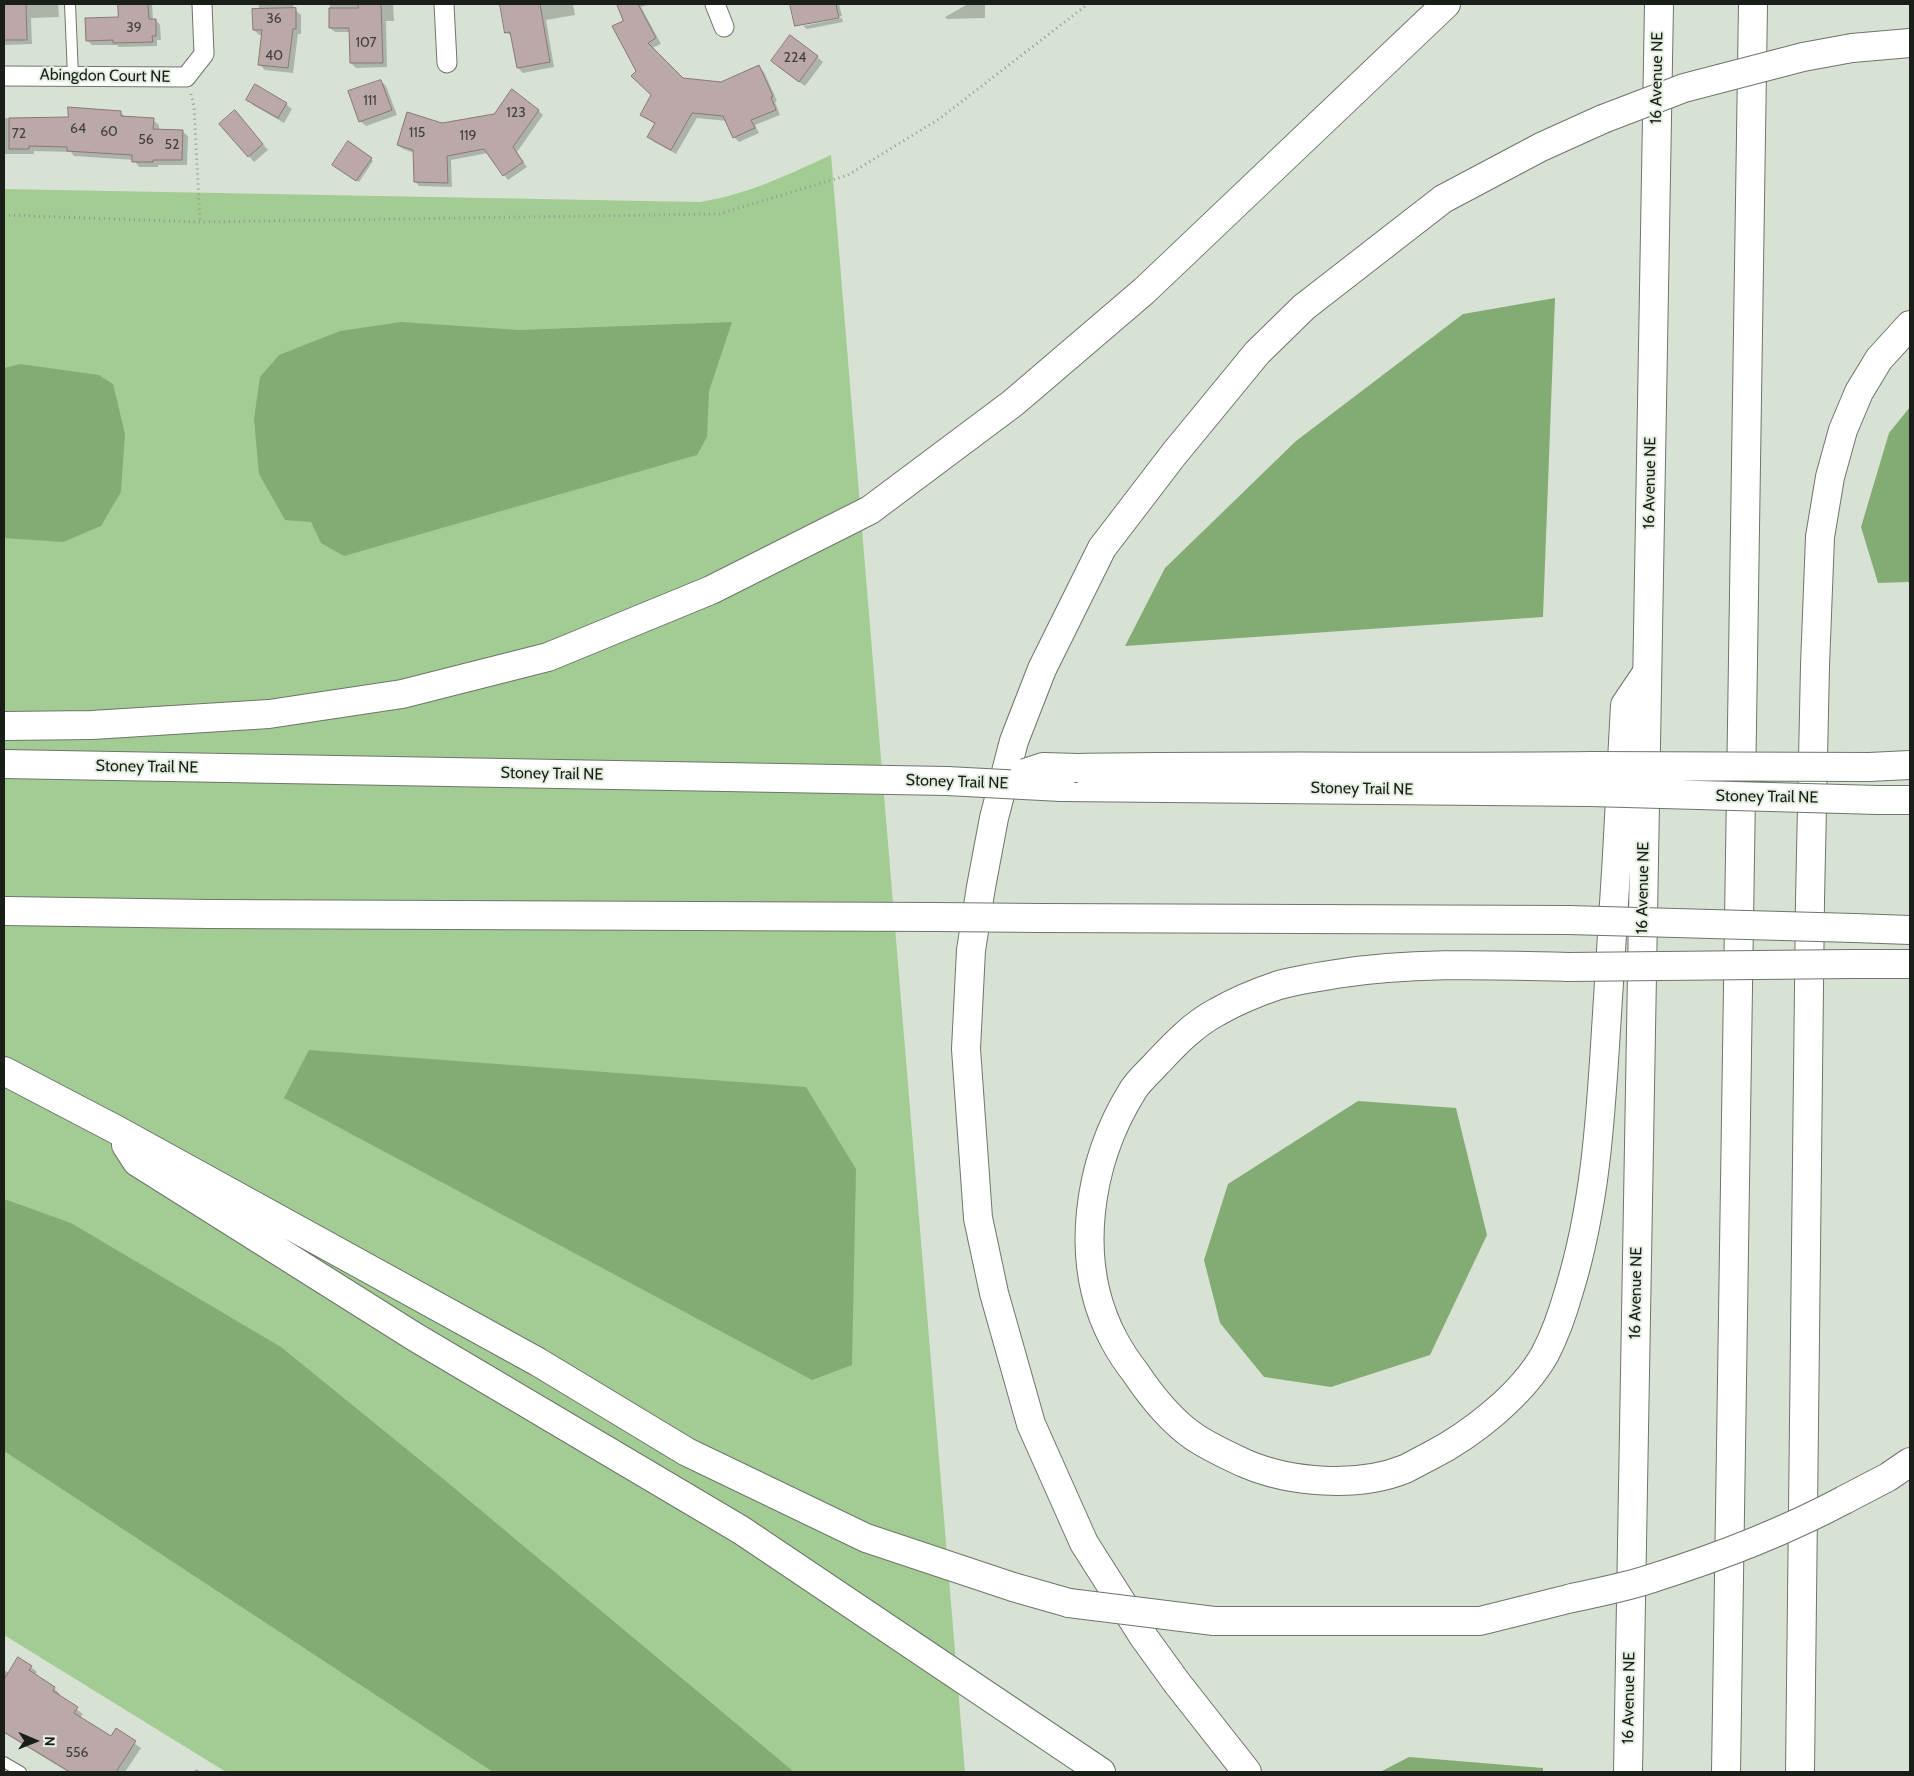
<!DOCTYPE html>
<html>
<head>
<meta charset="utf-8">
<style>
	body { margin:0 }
	#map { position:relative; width:1914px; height:1776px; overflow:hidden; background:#d8e2d4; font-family:Cabin,sans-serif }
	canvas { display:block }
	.frame { position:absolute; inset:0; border:5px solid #1a1e19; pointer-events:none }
	.north { position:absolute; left:10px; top:1716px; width:50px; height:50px; -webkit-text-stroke:4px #e5f0e1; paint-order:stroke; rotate:91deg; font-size:14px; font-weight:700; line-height:20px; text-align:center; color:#1a1e19 }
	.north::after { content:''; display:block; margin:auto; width:18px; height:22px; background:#1a1e19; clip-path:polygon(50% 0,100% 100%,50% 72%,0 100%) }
</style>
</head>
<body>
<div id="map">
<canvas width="1914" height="1776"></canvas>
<div class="frame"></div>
<div class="north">N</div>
</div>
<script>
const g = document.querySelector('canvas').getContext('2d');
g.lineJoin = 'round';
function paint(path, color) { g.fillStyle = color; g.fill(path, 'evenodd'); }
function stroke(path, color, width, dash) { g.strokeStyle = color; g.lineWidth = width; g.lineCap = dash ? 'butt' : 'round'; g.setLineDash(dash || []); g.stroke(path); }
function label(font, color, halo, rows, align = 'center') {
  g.font = font + ' Cabin,sans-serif'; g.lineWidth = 4; g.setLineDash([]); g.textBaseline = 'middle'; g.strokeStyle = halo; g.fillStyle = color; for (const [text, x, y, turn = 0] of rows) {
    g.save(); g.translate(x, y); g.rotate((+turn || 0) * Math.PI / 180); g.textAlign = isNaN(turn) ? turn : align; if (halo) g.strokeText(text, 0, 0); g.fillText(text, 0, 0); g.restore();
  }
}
paint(new Path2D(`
	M 831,155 L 965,1772 L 226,1772 L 4,1635 L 4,189 L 700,202 C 749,194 787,175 831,155 Z`), '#a3cc94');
paint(new Path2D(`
	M 1555,298 L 1543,617 L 1125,646 L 1165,568 L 1296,441 L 1463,314 Z
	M 401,322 L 519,330 L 732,322 L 709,391 L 707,437 L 697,455 L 344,556 L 321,543 L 311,522 L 285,520 L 259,474 L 254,419 L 260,377 L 279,355 L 340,331 Z
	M 20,364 L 99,375 L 113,384 L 125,434 L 121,492 L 101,526 L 63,542 L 4,538 L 4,368 Z
	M 1910,407 L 1910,582 L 1878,583 L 1861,527 L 1889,433 Z
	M 309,1050 L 806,1087 L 856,1169 L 852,1365 L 812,1380 L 284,1098 Z
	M 1358,1101 L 1456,1108 L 1487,1235 L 1430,1355 L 1331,1387 L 1264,1377 L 1220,1323 L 1204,1260 L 1228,1184 Z
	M 4,1199 L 71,1223 L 281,1347 L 447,1482 L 794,1772 L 493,1772 L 4,1451 Z
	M 1409,1757 L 1543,1768 L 1543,1772 L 1380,1772 Z`), '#83ac74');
paint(new Path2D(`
	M 4,4 L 58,4 L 59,17 L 31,18 L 32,44 L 4,45 Z
	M 119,4 L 152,4 L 153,20 L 156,20 L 160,25 L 161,40 L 157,40 L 157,46 L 119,47 L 117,45 L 92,45 L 87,40 L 120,18 Z
	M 259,4 L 293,4 L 294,9 L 301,15 L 301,34 L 298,34 L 293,73 L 265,70 L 259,64 L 262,35 L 259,35 L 254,30 L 259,11 Z
	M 330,4 L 396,4 L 393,4 L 394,21 L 386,21 L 387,67 L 356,68 L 351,63 L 350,32 L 335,32 L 330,28 Z
	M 501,4 L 573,4 L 575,15 L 546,20 L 554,67 L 523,73 L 518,68 L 512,37 L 506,32 Z
	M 618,4 L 650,4 L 641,7 L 661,44 L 652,48 L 682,79 L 721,83 L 759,67 L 764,72 L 777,101 L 775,102 L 780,115 L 755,125 L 759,133 L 739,142 L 734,137 L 727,121 L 697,118 L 676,154 L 654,142 L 649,137 L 655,124 L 641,115 L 652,95 L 637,71 Z
	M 792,4 L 839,4 L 842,16 L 802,25 Z
	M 968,4 L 985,4 L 985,18 L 947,19 L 945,17 Z
	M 842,18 L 843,22 L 807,29 L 803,26 Z
	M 817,57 L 823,62 L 805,86 L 778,67 Z
	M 381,81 L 386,86 L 397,115 L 366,126 L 360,121 Z
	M 248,99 L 286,104 L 292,109 L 284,123 L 253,105 Z
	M 539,111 L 543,115 L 517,152 L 527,167 L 508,180 L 488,153 L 451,160 L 452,187 L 419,186 L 415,181 L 414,153 L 403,149 L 398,145 L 442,124 Z
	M 120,112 L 126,118 L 153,120 L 159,125 L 159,130 L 182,131 L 188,136 L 187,165 L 158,165 L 158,167 L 139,167 L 134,160 L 74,156 L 71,152 L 34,151 L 34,154 L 5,154 L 4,159 L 4,118 L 50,120 Z
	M 240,117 L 268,150 L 254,162 L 249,156 Z
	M 371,159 L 373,161 L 359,182 L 336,167 Z
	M 31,1667 L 37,1672 L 35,1675 L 54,1688 L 60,1694 L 58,1696 L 83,1714 L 80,1718 L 112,1738 L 116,1730 L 141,1748 L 125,1772 L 68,1772 L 4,1733 L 4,1670 L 9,1673 Z
	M 196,1769 L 202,1772 L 194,1772 Z`), '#0003');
const building = new Path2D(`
	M 4,4 L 26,4 L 27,40 L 4,40 Z
	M 118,4 L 148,4 L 149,19 L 156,19 L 156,36 L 152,36 L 153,42 L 113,43 L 113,40 L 86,41 L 85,18 L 118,17 Z
	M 358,4 L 381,4 L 383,63 L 350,63 L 349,28 L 329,28 L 329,8 L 358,8 Z
	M 500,4 L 540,4 L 550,62 L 517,68 L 510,32 L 505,33 Z
	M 617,4 L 638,4 L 656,38 L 648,43 L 683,78 L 721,82 L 759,65 L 773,96 L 771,97 L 776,110 L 751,120 L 755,128 L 733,138 L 723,116 L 692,113 L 671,150 L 647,137 L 655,123 L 640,115 L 651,95 L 631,76 L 636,71 L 612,26 L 623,21 Z
	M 790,4 L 836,4 L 839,18 L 795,26 Z
	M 296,8 L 296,29 L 293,29 L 288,68 L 258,65 L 262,30 L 253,30 L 252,9 Z
	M 790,35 L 818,56 L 799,82 L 771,61 Z
	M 381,80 L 392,110 L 359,122 L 348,91 Z
	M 255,84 L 287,103 L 278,118 L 246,100 Z
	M 512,89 L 539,110 L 513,147 L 523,162 L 503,176 L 484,149 L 447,156 L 448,183 L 414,182 L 413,150 L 397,145 L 407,112 L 442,123 L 494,114 Z
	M 68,107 L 121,111 L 121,116 L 154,118 L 153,129 L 183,130 L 182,160 L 153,160 L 153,162 L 132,162 L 132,155 L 67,151 L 67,147 L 29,146 L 29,149 L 9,149 L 9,118 L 68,117 Z
	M 235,110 L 263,144 L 248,157 L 219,124 Z
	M 348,141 L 372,158 L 356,181 L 332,165 Z
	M 18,1657 L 32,1666 L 29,1670 L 55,1687 L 53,1691 L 78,1707 L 74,1713 L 111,1736 L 116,1728 L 136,1741 L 116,1772 L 70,1772 L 4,1732 L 4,1680 Z`);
paint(building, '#bba8a8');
stroke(building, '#897777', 1);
const service = new Path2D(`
	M 70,4 L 73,76
	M 4,1762 L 21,1772`);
const minor = new Path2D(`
	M 444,4 L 447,63
	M 715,4 L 724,27
	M 4,76 L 186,77 L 204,54 L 202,4`);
const trunk = new Path2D(`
	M 1628,1772 L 1659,4
	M 1726,1772 L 1753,4`);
const motorway = new Path2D(`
	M 1852,48 L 1910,43
	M 4,726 L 92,725 L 269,714 L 402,694 L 548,657 L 711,590 L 870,510 L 1013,403 L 1144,291 L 1446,4
	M 4,764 L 947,781
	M 1869,767 L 1910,765
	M 1078,768 C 1249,765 1420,768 1591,766
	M 1061,787 L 1590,792
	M 1878,800 L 1910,800
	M 4,911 L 209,914 L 936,917
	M 1041,918 L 1568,920
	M 1854,928 L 1910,930
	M 1852,964 L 1910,964
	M 1568,967 C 1490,965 1413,962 1336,974 C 1317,977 1297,980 1279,985 C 1258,992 1236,1001 1217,1012 C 1194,1024 1176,1043 1158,1062 C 1150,1071 1139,1080 1133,1090 C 1088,1162 1072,1262 1114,1340 C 1120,1351 1127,1362 1135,1372 C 1151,1396 1169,1419 1193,1436 C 1209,1447 1227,1455 1244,1463 C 1290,1483 1358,1488 1405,1469 C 1413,1465 1422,1460 1430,1456 C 1471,1435 1522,1395 1545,1354 C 1555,1335 1563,1312 1569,1291 C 1597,1200 1601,1109 1607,1014 C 1614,911 1620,808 1625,705 L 1646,674
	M 4,1071 L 115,1129 L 538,1362 L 687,1452 L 866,1538 L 1013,1587 L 1069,1603
	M 126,1145 L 137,1162 L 415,1337 L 741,1530 L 1101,1772
	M 1844,1500 L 1888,1477 L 1910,1462
	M 1214,1621 L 1480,1621 L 1572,1598
	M 1247,1772 L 1177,1683 L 1143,1636 L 1084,1543 L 1031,1424 L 994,1293 L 978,1218 L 966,1049 L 971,950 L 981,887 L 994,818 L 1014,741 L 1042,669 L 1102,548 L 1174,454 L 1257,353 L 1304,307 L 1443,199 L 1541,147 L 1603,119
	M 1800,1772 L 1810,900 L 1815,666 L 1820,537 L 1830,477 L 1843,430 L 1859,392 L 1879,359 L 1910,325`);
stroke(service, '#6c7669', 12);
stroke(minor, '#6c7669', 21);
stroke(trunk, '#6c7669', 30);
stroke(motorway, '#6c7669', 30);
stroke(new Path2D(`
	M 191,94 L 194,106 L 200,222
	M 4,215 L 200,222 L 719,214 L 848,175 L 939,119 L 1088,4`), '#939b90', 3, [1, 4]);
stroke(service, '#fff', 10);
stroke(minor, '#fff', 19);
stroke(trunk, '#fff', 28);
stroke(motorway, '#fff', 28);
const motorwayBridge = new Path2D(`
	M 1603,119 L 1684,88 L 1803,57 L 1852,48
	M 1591,766 L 1869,767
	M 1025,773 L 1043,767 L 1078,768
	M 947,781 L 1061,787
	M 1590,792 L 1878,800
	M 936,917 L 1041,918
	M 1568,920 L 1854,928
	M 1568,967 L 1852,964
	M 1572,1598 C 1599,1592 1627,1587 1653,1578 C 1719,1557 1784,1532 1844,1500
	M 1069,1603 L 1214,1621`);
stroke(motorwayBridge, '#6c7669', 30, []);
stroke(motorwayBridge, '#fff', 28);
label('14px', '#42403d', null, [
	["36",274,19],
	["39",134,28],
	["107",366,43],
	["40",274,56],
	["224",795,58],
	["111",370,101],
	["123",516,113],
	["64",78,129],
	["60",109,132],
	["115",417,133],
	["72",19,134],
	["119",468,136],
	["56",146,140],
	["52",172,145],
	["556",77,1753]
]);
label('16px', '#1a1e19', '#e5f0e1', [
	["Abingdon Court NE",105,76,1],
	["16 Avenue NE",1657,78,-89],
	["16 Avenue NE",1650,483,-89],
	["Stoney Trail NE",147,767,1],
	["Stoney Trail NE",552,774,1],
	["Stoney Trail NE",957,782,2],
	["Stoney Trail NE",1362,789,1],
	["Stoney Trail NE",1767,797,1],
	["16 Avenue NE",1643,888,-89],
	["16 Avenue NE",1636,1293,-89],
	["16 Avenue NE",1629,1698,-89]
]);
</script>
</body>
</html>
